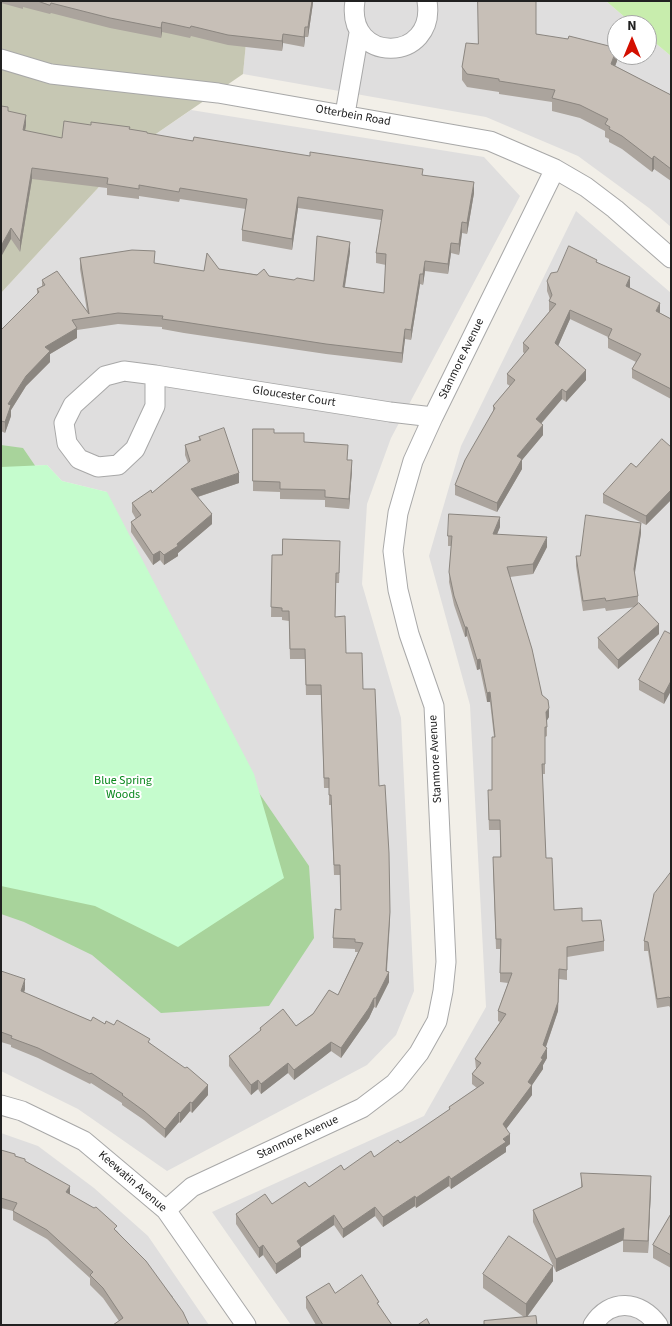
<!DOCTYPE html>
<html>
<head>
<meta charset="utf-8">
<style>
	body { margin:0 }
	#map { position:relative; width:672px; height:1326px; overflow:hidden; background:#f2efe8; font-family:"Source Sans 3",sans-serif }
	canvas { display:block }
	.frame { position:absolute; inset:0; border:2px solid #212121; pointer-events:none }
	.north { position:absolute; left:607px; top:15px; width:50px; height:50px; box-sizing:border-box; background:#fff; border:1px solid #a6a6a6; border-radius:50%; rotate:0deg; font-size:14px; font-weight:700; line-height:20px; text-align:center; color:#212121 }
	.north::after { content:''; display:block; margin:auto; width:18px; height:22px; background:#d30f00; clip-path:polygon(50% 0,100% 100%,50% 72%,0 100%) }
</style>
</head>
<body>
<div id="map">
<canvas width="672" height="1326"></canvas>
<div class="frame"></div>
<div class="north">N</div>
</div>
<script>
const g = document.querySelector('canvas').getContext('2d');
g.lineJoin = 'round';
function paint(path, color) { g.fillStyle = color; g.fill(path, 'evenodd'); }
function stroke(path, color, width, dash) { g.strokeStyle = color; g.lineWidth = width; g.lineCap = dash ? 'butt' : 'round'; g.setLineDash(dash || []); g.stroke(path); }
function label(font, color, halo, rows, align = 'center') {
  g.font = font + ' "Source Sans 3",sans-serif'; g.lineWidth = 4; g.setLineDash([]); g.textBaseline = 'middle'; g.strokeStyle = halo; g.fillStyle = color; for (const [text, x, y, turn = 0] of rows) {
    g.save(); g.translate(x, y); g.rotate((+turn || 0) * Math.PI / 180); g.textAlign = isNaN(turn) ? turn : align; if (halo) g.strokeText(text, 0, 0); g.fillText(text, 0, 0); g.restore();
  }
}
paint(new Path2D(`
	M 250,1 L 606,1 L 634,25 L 617,25 L 617,55 L 647,55 L 647,36 L 671,56 L 671,227 L 649,208 L 578,156 L 486,117 L 243,74 Z
	M 191,110 L 484,157 L 520,196 L 391,438 L 367,504 L 362,584 L 401,718 L 414,991 L 396,1035 L 367,1065 L 167,1171 L 78,1109 L 1,1071 L 1,886 L 107,492 L 62,481 L 47,465 L 1,467 L 1,293 L 134,149 Z
	M 576,211 L 671,293 L 671,1325 L 291,1325 L 212,1212 L 424,1116 L 486,1007 L 470,705 L 429,556 L 461,446 Z
	M 1,1133 L 38,1146 L 94,1188 L 148,1236 L 209,1325 L 1,1325 Z`), '#dfdede');
paint(new Path2D(`
	M 1,1 L 250,1 L 243,74 L 134,149 L 1,293 Z`), '#c6c7b3');
paint(new Path2D(`
	M 606,1 L 671,1 L 671,56 L 647,36 L 647,25 L 634,25 Z`), '#c8edad');
paint(new Path2D(`
	M 1,445 L 23,448 L 309,866 L 314,938 L 269,1006 L 161,1013 L 92,955 L 24,922 L 1,914 Z`), '#a8d39b');
paint(new Path2D(`
	M 47,465 L 62,481 L 107,492 L 254,774 L 284,878 L 178,947 L 95,906 L 1,886 L 1,467 Z`), '#c5fccd');
const minor = new Path2D(`
	M 355,1 C 345,65 437,63 427,1
	M 1,59 L 51,74 L 218,93 L 490,141 L 555,169 L 586,187 L 615,209 L 671,258
	M 345,114 L 359,33
	M 124,371 L 155,375 L 155,406 L 135,449 L 118,465 L 98,467 L 79,459 L 67,443 L 64,423 L 73,405 L 105,376 Z
	M 155,375 L 390,412 L 433,417
	M 1,1105 L 22,1111 L 84,1141 L 166,1210 L 246,1325
	M 166,1210 L 192,1187 L 362,1108 L 395,1083 L 419,1053 L 437,1021 L 443,991 L 446,962 L 434,706 L 409,634 L 398,590 L 393,551 L 398,513 L 413,461 L 433,417 L 555,169
	M 593,1325 C 610,1298 640,1300 658,1325`);
stroke(minor, '#a8a8a8', 21);
stroke(minor, '#fff', 19);
paint(new Path2D(`
	M 1,1 L 313,1 L 313,3 L 308,37 L 305,37 L 304,47 L 283,43 L 282,51 L 228,45 L 191,36 L 190,38 L 162,32 L 161,38 L 110,28 L 51,13 L 50,14 L 23,7 L 23,9 L 1,3 Z
	M 536,34 L 617,61 L 615,66 L 671,95 L 671,181 L 654,169 L 652,172 L 622,149 L 609,142 L 609,139 L 605,137 L 605,131 L 580,118 L 552,111 L 552,102 L 499,94 L 499,92 L 467,87 L 462,80 L 462,67 L 478,44 Z
	M 8,112 L 26,125 L 25,131 L 62,138 L 130,129 L 147,134 L 423,175 L 474,193 L 467,234 L 462,233 L 459,255 L 451,253 L 448,274 L 425,271 L 423,285 L 420,284 L 411,340 L 405,339 L 402,363 L 326,354 L 184,333 L 162,329 L 162,327 L 118,324 L 77,330 L 77,338 L 50,354 L 50,362 L 26,386 L 11,410 L 11,416 L 5,433 L 1,431 L 1,330 L 37,294 L 37,289 L 42,286 L 42,280 L 87,311 L 80,269 L 80,258 L 155,264 L 204,271 L 219,269 L 294,280 L 314,281 L 350,252 L 345,287 L 384,293 L 386,265 L 376,263 L 376,253 L 381,220 L 298,208 L 292,250 L 242,241 L 242,230 L 246,209 L 180,199 L 179,202 L 139,196 L 139,199 L 107,195 L 107,188 L 32,179 L 20,252 L 11,239 Z
	M 597,262 L 630,287 L 630,288 L 660,312 L 660,313 L 671,319 L 671,399 L 632,378 L 632,369 L 636,362 L 608,348 L 608,337 L 570,319 L 558,346 L 586,380 L 566,402 L 562,399 L 541,424 L 543,435 L 522,460 L 522,469 L 497,512 L 455,495 L 455,485 L 493,412 L 493,406 L 510,386 L 507,384 L 507,374 L 525,354 L 523,352 L 523,343 L 550,311 L 549,311 L 549,301 L 550,299 L 547,291 L 547,281 Z
	M 253,429 L 274,433 L 304,442 L 347,460 L 352,470 L 349,509 L 325,507 L 325,500 L 280,499 L 280,492 L 253,491 Z
	M 199,437 L 239,483 L 198,497 L 212,524 L 178,553 L 178,556 L 164,565 L 160,560 L 153,565 L 131,532 L 131,522 L 136,519 L 132,512 L 132,503 L 152,493 L 188,463 L 185,455 L 185,445 L 199,440 Z
	M 671,447 L 671,500 L 646,525 L 603,503 L 603,494 L 636,467 Z
	M 500,527 L 497,534 L 547,547 L 533,574 L 510,577 L 542,695 L 549,717 L 547,720 L 547,736 L 545,737 L 545,774 L 542,774 L 546,858 L 554,910 L 582,921 L 604,941 L 604,951 L 567,957 L 567,980 L 559,979 L 558,1011 L 546,1047 L 547,1058 L 543,1065 L 543,1069 L 532,1085 L 532,1095 L 506,1129 L 510,1144 L 506,1147 L 506,1152 L 451,1189 L 449,1186 L 416,1208 L 415,1206 L 383,1227 L 375,1216 L 343,1238 L 334,1225 L 301,1247 L 301,1257 L 276,1274 L 263,1255 L 259,1258 L 236,1224 L 236,1214 L 272,1204 L 309,1187 L 344,1170 L 374,1157 L 400,1143 L 449,1110 L 449,1107 L 477,1088 L 472,1084 L 472,1074 L 476,1069 L 475,1059 L 500,1022 L 498,1021 L 498,1011 L 508,983 L 500,982 L 500,949 L 496,949 L 493,867 L 500,857 L 500,830 L 489,830 L 488,800 L 492,790 L 494,737 L 490,702 L 487,702 L 480,669 L 477,670 L 467,636 L 465,637 L 454,605 L 449,582 L 451,546 L 448,546 L 448,536 Z
	M 641,533 L 634,574 L 638,596 L 638,604 L 659,634 L 618,669 L 598,648 L 598,638 L 635,607 L 606,611 L 605,608 L 583,611 L 576,566 L 576,556 L 580,556 Z
	M 340,551 L 339,583 L 336,583 L 335,617 L 346,653 L 363,689 L 379,786 L 390,922 L 387,971 L 389,982 L 376,1008 L 374,1007 L 369,1018 L 341,1058 L 331,1051 L 294,1080 L 288,1073 L 261,1094 L 258,1089 L 251,1095 L 229,1066 L 229,1056 L 260,1031 L 260,1028 L 296,1026 L 338,995 L 358,952 L 355,952 L 355,949 L 333,948 L 333,938 L 341,910 L 340,875 L 334,875 L 331,805 L 329,805 L 329,788 L 324,788 L 321,695 L 306,695 L 305,659 L 290,659 L 289,621 L 282,620 L 282,617 L 271,617 L 272,555 Z
	M 671,634 L 664,704 L 639,690 L 639,680 Z
	M 671,872 L 671,1009 L 669,1006 L 657,1008 L 648,951 L 644,951 L 644,941 Z
	M 1,971 L 25,989 L 24,993 L 91,1021 L 114,1025 L 150,1043 L 208,1095 L 192,1113 L 190,1111 L 180,1123 L 179,1122 L 165,1138 L 144,1120 L 122,1105 L 122,1103 L 91,1083 L 90,1084 L 38,1058 L 11,1047 L 11,1045 L 1,1042 Z
	M 1,1150 L 25,1161 L 117,1231 L 173,1297 L 119,1321 L 103,1298 L 90,1285 L 90,1278 L 47,1239 L 13,1220 L 13,1211 L 1,1208 Z
	M 581,1173 L 651,1188 L 648,1253 L 623,1252 L 623,1240 L 556,1272 L 533,1222 L 533,1210 L 581,1188 Z
	M 671,1214 L 671,1268 L 653,1258 L 653,1245 Z
	M 483,1274 L 553,1281 L 527,1317 L 537,1325 L 484,1325 L 484,1321 L 524,1317 L 483,1288 Z
	M 335,1293 L 379,1306 L 392,1325 L 316,1325 L 306,1308 L 306,1297 Z`), '#aba49d');
paint(new Path2D(`
	M 312,1 L 313,1 L 313,3 L 308,37 L 308,27 Z
	M 162,22 L 162,32 L 161,38 L 161,28 Z
	M 305,27 L 305,37 L 304,47 L 304,37 Z
	M 283,34 L 283,43 L 282,51 L 282,41 Z
	M 617,49 L 617,61 L 611,77 L 611,64 Z
	M 26,115 L 26,125 L 23,141 L 23,130 Z
	M 654,156 L 654,169 L 652,172 L 652,159 Z
	M 32,168 L 32,179 L 20,252 L 20,241 Z
	M 474,182 L 474,193 L 467,234 L 467,223 Z
	M 298,197 L 298,208 L 292,250 L 292,239 Z
	M 462,222 L 462,233 L 459,255 L 459,244 Z
	M 11,228 L 11,239 L 1,257 L 1,246 Z
	M 350,242 L 350,252 L 343,297 L 343,287 Z
	M 451,243 L 451,253 L 448,274 L 448,264 Z
	M 425,261 L 425,271 L 423,285 L 423,274 Z
	M 420,274 L 420,284 L 411,340 L 411,330 Z
	M 630,277 L 630,287 L 626,296 L 626,286 Z
	M 660,303 L 660,312 L 656,321 L 656,311 Z
	M 570,310 L 570,319 L 555,353 L 555,343 Z
	M 77,328 L 77,338 L 50,354 L 50,362 L 26,386 L 11,410 L 11,416 L 5,433 L 5,422 L 8,404 L 45,347 Z
	M 405,329 L 405,339 L 402,363 L 402,353 Z
	M 586,370 L 586,380 L 566,402 L 566,392 Z
	M 562,389 L 562,399 L 536,429 L 536,419 Z
	M 543,425 L 543,435 L 522,460 L 522,469 L 497,512 L 497,503 L 517,456 Z
	M 352,460 L 352,470 L 349,509 L 349,499 Z
	M 239,473 L 239,483 L 191,499 L 191,489 Z
	M 671,490 L 671,500 L 646,525 L 646,516 Z
	M 212,514 L 212,524 L 178,553 L 178,556 L 164,565 L 164,555 Z
	M 500,517 L 500,527 L 493,544 L 493,534 Z
	M 641,523 L 641,533 L 634,579 L 634,569 Z
	M 547,537 L 547,547 L 533,574 L 533,564 Z
	M 160,551 L 160,560 L 153,565 L 153,555 Z
	M 659,624 L 659,634 L 618,669 L 618,660 Z
	M 465,627 L 467,627 L 467,636 L 465,637 Z
	M 480,659 L 480,669 L 477,670 L 477,660 Z
	M 671,681 L 671,691 L 664,704 L 664,694 Z
	M 490,692 L 490,702 L 487,702 L 487,693 Z
	M 549,708 L 549,717 L 546,722 L 546,712 Z
	M 390,912 L 386,977 L 389,972 L 389,982 L 376,1008 L 376,998 Z
	M 559,969 L 558,1011 L 543,1055 L 543,1045 Z
	M 25,979 L 25,989 L 21,1001 L 21,991 Z
	M 374,998 L 374,1007 L 369,1018 L 341,1058 L 341,1048 Z
	M 331,1042 L 331,1051 L 294,1080 L 294,1070 Z
	M 547,1048 L 547,1058 L 543,1065 L 543,1069 L 530,1088 L 532,1085 L 532,1095 L 503,1133 L 503,1124 Z
	M 288,1063 L 288,1073 L 261,1094 L 261,1084 Z
	M 258,1080 L 258,1089 L 251,1095 L 251,1085 Z
	M 208,1085 L 208,1095 L 192,1113 L 192,1103 Z
	M 190,1102 L 190,1111 L 180,1123 L 180,1113 Z
	M 179,1112 L 179,1122 L 165,1138 L 165,1129 Z
	M 510,1134 L 510,1144 L 506,1147 L 506,1152 L 451,1189 L 451,1179 Z
	M 449,1176 L 449,1186 L 416,1208 L 416,1198 Z
	M 651,1176 L 651,1188 L 648,1253 L 648,1241 Z
	M 70,1186 L 70,1196 L 66,1192 Z
	M 415,1196 L 415,1206 L 383,1227 L 383,1217 Z
	M 375,1207 L 375,1216 L 343,1238 L 343,1229 Z
	M 334,1215 L 334,1225 L 301,1247 L 301,1257 L 276,1274 L 276,1264 L 297,1241 Z
	M 624,1228 L 624,1240 L 556,1272 L 556,1259 Z
	M 263,1245 L 263,1255 L 259,1258 L 259,1248 Z
	M 553,1266 L 553,1281 L 526,1318 L 526,1304 Z`), '#8b8680');
const building = new Path2D(`
	M 38,1 L 312,1 L 308,27 L 305,27 L 304,37 L 283,34 L 282,41 L 228,35 L 191,26 L 190,28 L 162,22 L 161,28 L 110,18 L 51,3 L 50,5 Z
	M 478,1 L 536,1 L 536,34 L 568,39 L 569,36 L 617,48 L 611,64 L 671,95 L 671,169 L 654,156 L 652,159 L 622,136 L 609,129 L 610,127 L 605,124 L 608,119 L 580,105 L 552,98 L 555,90 L 499,81 L 499,79 L 467,74 L 462,67 L 466,43 L 478,44 Z
	M 1,106 L 8,107 L 8,111 L 26,115 L 23,130 L 62,138 L 64,121 L 91,125 L 91,122 L 130,127 L 129,129 L 147,132 L 147,133 L 193,141 L 194,137 L 310,156 L 310,152 L 423,169 L 422,175 L 474,182 L 467,223 L 462,222 L 459,244 L 451,243 L 448,264 L 425,261 L 423,274 L 420,274 L 411,330 L 405,329 L 402,353 L 326,344 L 184,322 L 162,319 L 163,316 L 118,313 L 72,320 L 77,328 L 45,347 L 50,351 L 26,376 L 8,404 L 11,405 L 5,422 L 1,421 L 1,330 L 39,292 L 37,289 L 45,285 L 42,280 L 57,271 L 89,314 L 80,258 L 132,250 L 155,251 L 154,263 L 204,271 L 207,253 L 219,269 L 257,275 L 264,269 L 269,276 L 294,280 L 297,278 L 314,281 L 317,236 L 350,242 L 343,287 L 384,293 L 386,254 L 376,253 L 383,210 L 298,197 L 292,239 L 242,230 L 247,199 L 180,188 L 179,192 L 139,185 L 139,189 L 107,184 L 108,178 L 32,168 L 20,241 L 11,228 L 1,246 Z
	M 569,246 L 597,260 L 596,262 L 630,277 L 626,286 L 660,303 L 656,311 L 671,319 L 671,389 L 632,369 L 641,354 L 608,338 L 612,329 L 570,310 L 555,343 L 586,370 L 566,392 L 562,389 L 536,419 L 543,425 L 517,456 L 522,459 L 497,503 L 455,485 L 465,460 L 495,408 L 493,406 L 515,380 L 507,374 L 529,348 L 523,343 L 556,304 L 549,301 L 552,295 L 547,281 L 551,273 L 557,272 Z
	M 224,428 L 239,473 L 191,489 L 212,514 L 177,544 L 178,546 L 164,555 L 160,551 L 153,555 L 131,522 L 141,515 L 132,503 L 151,490 L 152,493 L 190,461 L 185,445 L 201,440 L 199,437 Z
	M 253,429 L 274,429 L 274,433 L 304,433 L 304,442 L 348,445 L 347,460 L 352,460 L 349,499 L 325,497 L 325,490 L 280,489 L 280,482 L 253,481 Z
	M 662,439 L 671,447 L 671,490 L 646,516 L 603,494 L 631,463 L 636,467 Z
	M 449,514 L 500,517 L 493,534 L 547,537 L 533,564 L 507,567 L 532,649 L 542,695 L 548,700 L 549,708 L 546,712 L 547,727 L 545,727 L 545,764 L 542,764 L 546,858 L 552,858 L 554,910 L 582,908 L 582,921 L 601,920 L 604,941 L 567,947 L 567,970 L 559,969 L 558,1002 L 543,1045 L 547,1048 L 541,1058 L 543,1059 L 528,1082 L 532,1085 L 503,1124 L 510,1134 L 503,1139 L 506,1142 L 451,1179 L 449,1176 L 416,1198 L 415,1196 L 383,1217 L 375,1207 L 343,1229 L 334,1215 L 297,1241 L 301,1247 L 276,1264 L 263,1245 L 259,1248 L 236,1214 L 265,1194 L 272,1204 L 305,1182 L 309,1187 L 341,1165 L 344,1170 L 371,1151 L 374,1157 L 398,1140 L 400,1143 L 450,1109 L 449,1107 L 484,1083 L 472,1074 L 481,1063 L 475,1059 L 506,1014 L 498,1011 L 512,973 L 500,973 L 501,939 L 496,939 L 493,857 L 501,857 L 500,820 L 489,820 L 488,790 L 492,790 L 492,737 L 495,737 L 490,692 L 487,693 L 480,659 L 477,660 L 467,627 L 465,627 L 454,596 L 449,572 L 452,536 L 448,536 Z
	M 586,515 L 641,523 L 634,569 L 638,596 L 606,601 L 605,598 L 583,601 L 576,556 L 580,556 Z
	M 283,539 L 340,541 L 339,573 L 336,573 L 335,617 L 345,616 L 346,653 L 362,653 L 363,689 L 375,689 L 379,786 L 385,785 L 389,853 L 390,912 L 386,971 L 389,972 L 376,998 L 374,998 L 369,1008 L 341,1048 L 331,1042 L 294,1070 L 288,1063 L 261,1084 L 258,1080 L 251,1085 L 229,1056 L 261,1030 L 260,1028 L 283,1009 L 296,1026 L 313,1014 L 329,990 L 338,995 L 363,943 L 355,942 L 355,939 L 333,938 L 335,909 L 341,910 L 340,865 L 334,865 L 331,795 L 329,795 L 329,778 L 324,778 L 321,685 L 306,685 L 305,649 L 290,649 L 289,611 L 282,611 L 282,608 L 271,607 L 272,555 L 282,555 Z
	M 639,603 L 659,624 L 618,660 L 598,638 Z
	M 665,631 L 671,634 L 671,681 L 664,694 L 639,680 Z
	M 671,872 L 671,999 L 669,997 L 657,999 L 648,942 L 644,941 L 654,894 Z
	M 1,971 L 25,979 L 21,991 L 91,1021 L 93,1017 L 105,1024 L 106,1021 L 114,1025 L 117,1020 L 150,1039 L 148,1042 L 185,1068 L 187,1067 L 208,1085 L 192,1103 L 190,1102 L 180,1113 L 179,1112 L 165,1129 L 144,1111 L 122,1095 L 123,1094 L 91,1073 L 90,1074 L 38,1048 L 11,1038 L 12,1036 L 1,1032 Z
	M 1,1150 L 15,1154 L 15,1156 L 25,1159 L 25,1161 L 70,1186 L 66,1192 L 94,1208 L 96,1207 L 117,1226 L 114,1229 L 146,1261 L 183,1312 L 189,1325 L 113,1325 L 123,1318 L 103,1288 L 90,1275 L 93,1272 L 47,1230 L 13,1211 L 17,1203 L 1,1198 Z
	M 581,1173 L 651,1176 L 648,1241 L 623,1240 L 624,1228 L 556,1259 L 533,1210 L 582,1187 Z
	M 671,1214 L 671,1255 L 653,1245 Z
	M 509,1236 L 553,1266 L 526,1304 L 483,1274 Z
	M 362,1275 L 379,1302 L 377,1303 L 392,1325 L 323,1325 L 306,1297 L 329,1283 L 335,1293 Z
	M 536,1316 L 537,1325 L 484,1325 L 484,1321 Z
	M 427,1319 L 430,1325 L 418,1325 Z`);
paint(building, '#c7bfb7');
stroke(building, '#8b8680', 1);
label('12px', '#212121', '#fff', [
	["Otterbein Road",353,116,10],
	["Stanmore Avenue",462,359,-64],
	["Gloucester Court",294,397,9],
	["Stanmore Avenue",436,759,-93],
	["Stanmore Avenue",298,1138,-25],
	["Keewatin Avenue",132,1182,41]
]);
label('12px', '#08871b', '#fff', [
	["Blue Spring",123,781],
	["Woods",123,795]
]);
</script>
</body>
</html>
